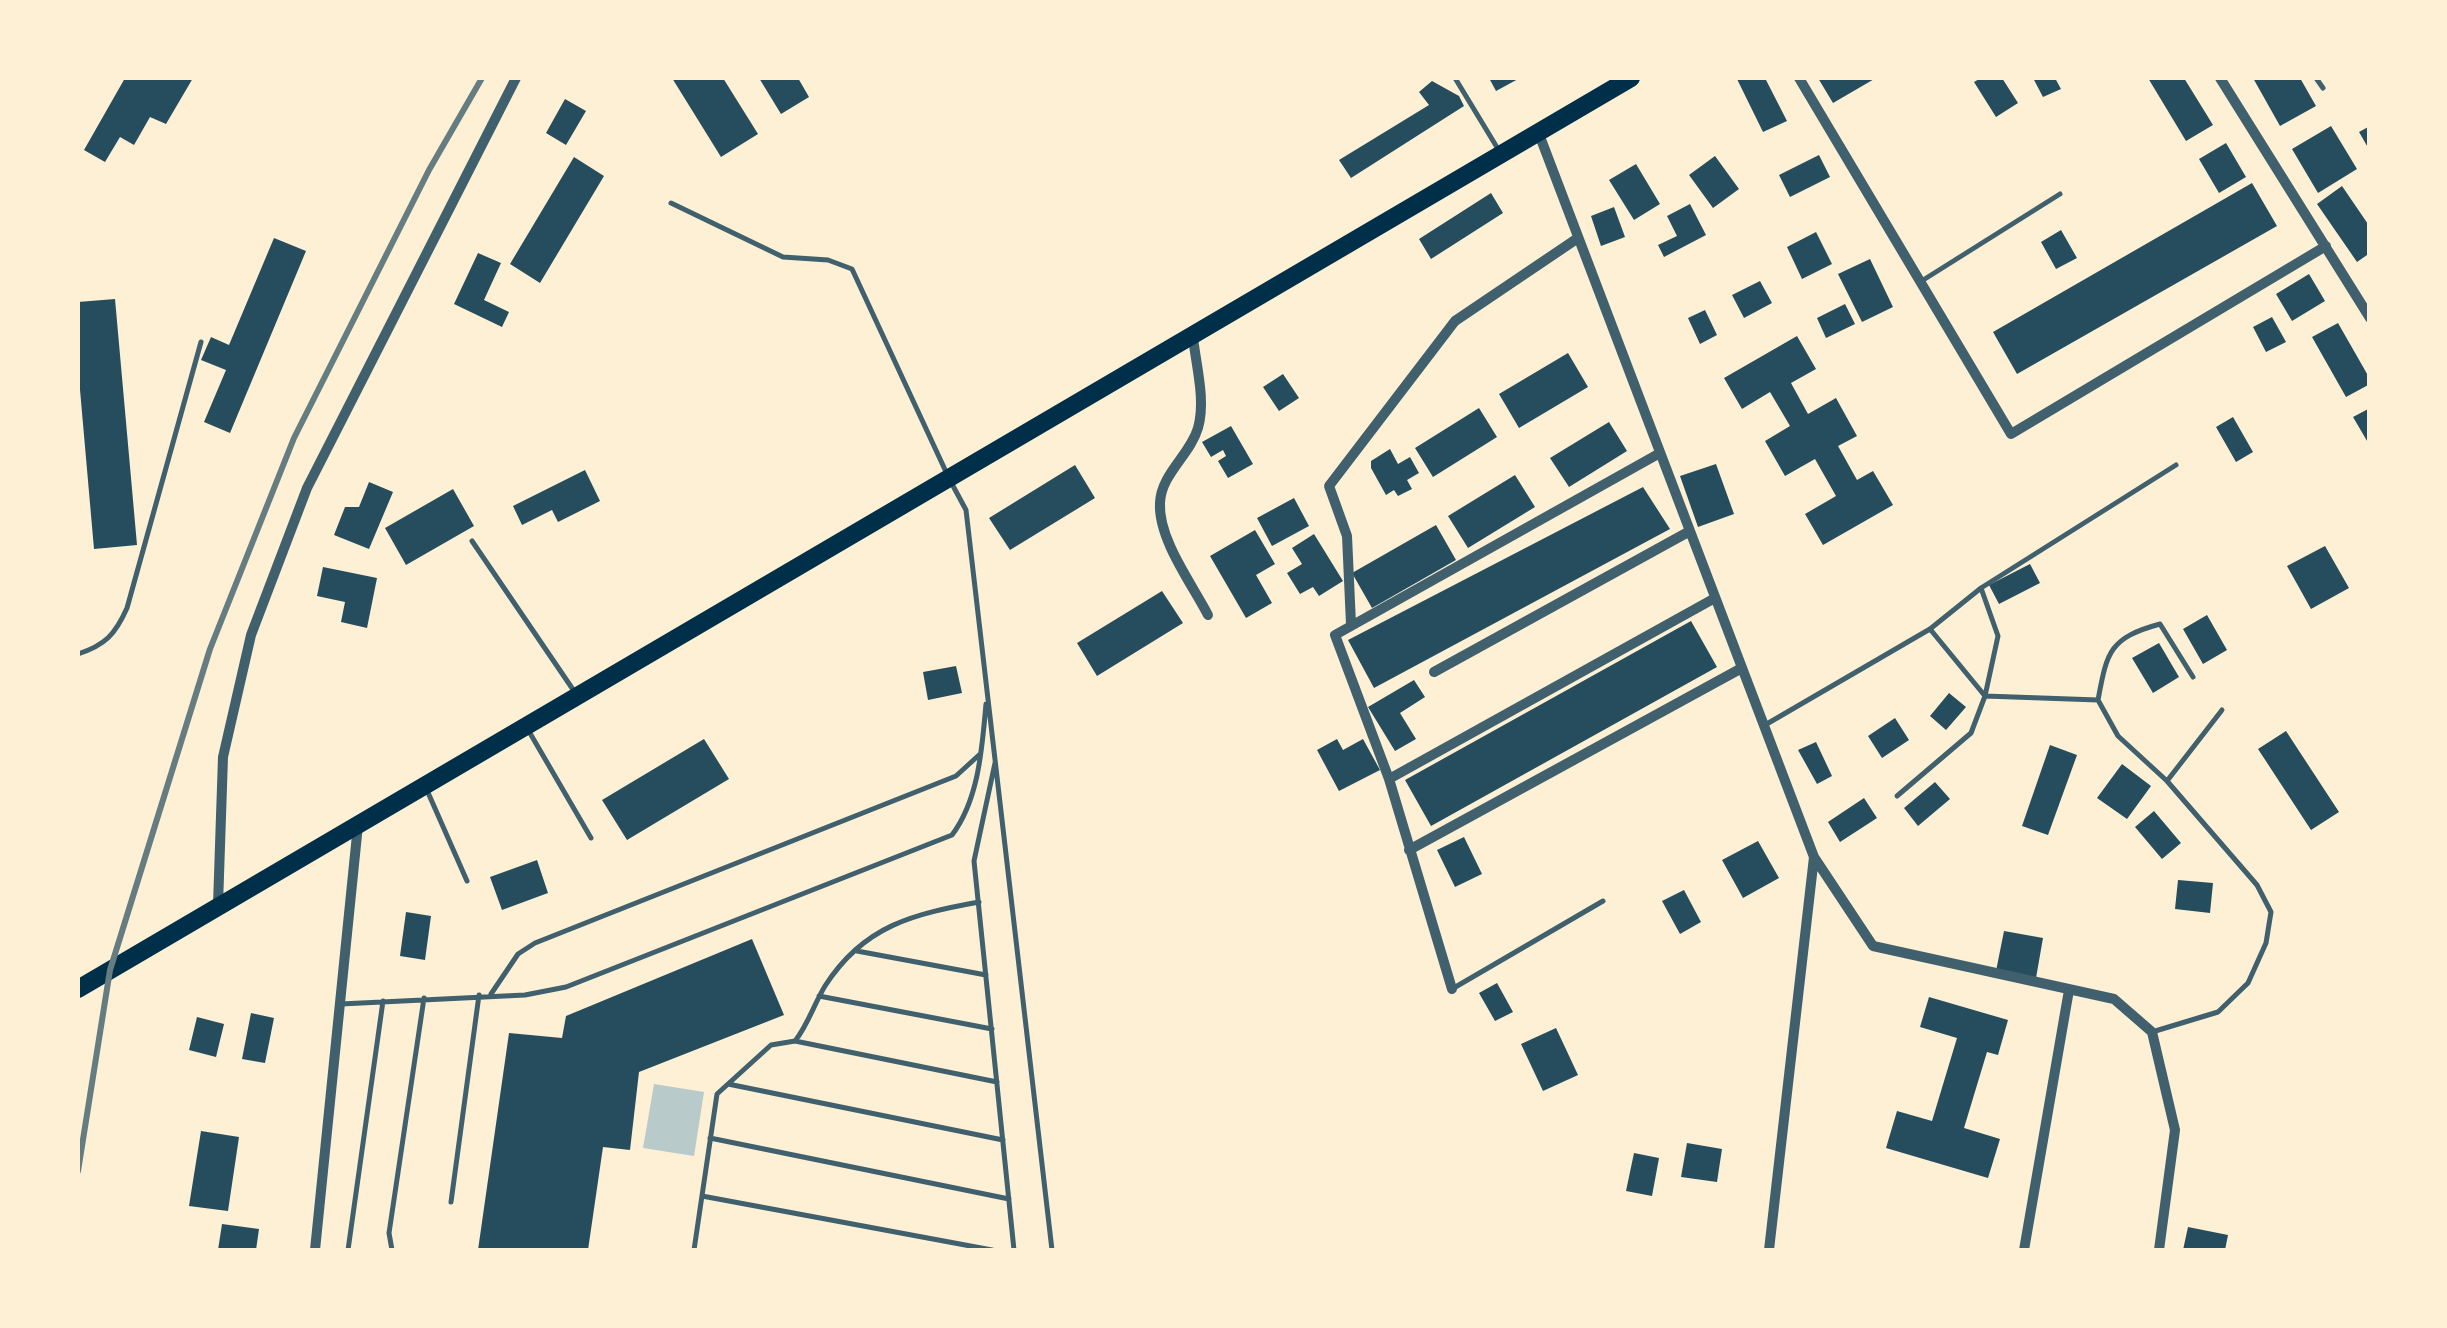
<!DOCTYPE html>
<html>
<head>
<meta charset="utf-8">
<style>
	body { margin:0 }
	#map { position:relative; width:2447px; height:1328px; overflow:hidden; background:#fdf0d5; font-family:"Noto Sans",sans-serif }
	canvas { display:block }
	.frame { position:absolute; inset:0; border:80px solid #fdf0d5; pointer-events:none }
</style>
</head>
<body>
<div id="map">
<canvas width="2447" height="1328"></canvas>
<div class="frame"></div>
</div>
<script>
const g = document.querySelector('canvas').getContext('2d');
g.lineJoin = 'round';
function paint(path, color) { g.fillStyle = color; g.fill(path, 'evenodd'); }
function stroke(path, color, width, dash) { g.strokeStyle = color; g.lineWidth = width; g.lineCap = dash ? 'butt' : 'round'; g.setLineDash(dash || []); g.stroke(path); }
paint(new Path2D(`
	M 654,1084 L 704,1092 L 694,1156 L 643,1148 Z`), '#b9caca');
paint(new Path2D(`
	M 125,78 L 193,78 L 166,124 L 150,117 L 134,145 L 120,137 L 105,162 L 84,150 Z
	M 672,78 L 723,78 L 758,134 L 721,157 Z
	M 759,78 L 798,78 L 809,97 L 781,114 Z
	M 1489,78 L 1520,78 L 1496,91 Z
	M 1765,78 L 1787,121 L 1763,132 L 1737,79 Z
	M 1818,78 L 1876,78 L 1833,103 Z
	M 1981,78 L 2002,78 L 2018,103 L 1996,117 L 1974,82 Z
	M 2033,78 L 2055,78 L 2061,89 L 2043,97 Z
	M 2148,78 L 2184,78 L 2213,125 L 2186,141 Z
	M 2253,78 L 2300,78 L 2316,106 L 2280,126 Z
	M 1432,81 L 1459,96 L 1464,106 L 1351,178 L 1339,160 L 1429,105 L 1419,92 Z
	M 565,99 L 586,111 L 566,145 L 546,133 Z
	M 2331,126 L 2357,169 L 2318,193 L 2292,149 Z
	M 2370,126 L 2370,151 L 2359,132 Z
	M 2226,143 L 2246,177 L 2219,193 L 2199,159 Z
	M 1819,155 L 1830,177 L 1790,197 L 1779,175 Z
	M 1715,156 L 1739,189 L 1713,208 L 1689,175 Z
	M 574,157 L 604,176 L 540,283 L 510,264 Z
	M 1636,164 L 1660,204 L 1634,220 L 1609,180 Z
	M 2252,183 L 2277,226 L 2017,374 L 1993,332 Z
	M 2342,186 L 2370,227 L 2370,253 L 2357,262 L 2317,204 Z
	M 1491,193 L 1503,213 L 1431,259 L 1419,239 Z
	M 1690,204 L 1706,235 L 1664,257 L 1658,245 L 1677,236 L 1667,216 Z
	M 1614,207 L 1625,237 L 1601,246 L 1591,216 Z
	M 2061,230 L 2077,258 L 2056,269 L 2041,242 Z
	M 1816,232 L 1832,264 L 1802,279 L 1787,247 Z
	M 274,238 L 306,251 L 230,433 L 204,422 L 226,370 L 201,360 L 211,337 L 229,345 Z
	M 478,253 L 501,263 L 484,300 L 509,312 L 502,327 L 454,304 Z
	M 1870,259 L 1893,307 L 1862,322 L 1838,274 Z
	M 2309,274 L 2325,301 L 2292,321 L 2276,294 Z
	M 1760,281 L 1772,303 L 1744,318 L 1732,295 Z
	M 115,299 L 137,545 L 94,549 L 78,367 L 78,302 Z
	M 1845,304 L 1855,324 L 1826,338 L 1817,318 Z
	M 1705,310 L 1717,335 L 1700,344 L 1688,318 Z
	M 2272,317 L 2286,342 L 2266,352 L 2253,327 Z
	M 2338,323 L 2370,379 L 2370,384 L 2346,397 L 2312,337 Z
	M 1797,336 L 1816,369 L 1791,383 L 1808,414 L 1836,398 L 1857,436 L 1838,446 L 1857,480 L 1873,471 L 1893,505 L 1823,545 L 1805,514 L 1836,496 L 1815,459 L 1785,476 L 1765,441 L 1790,426 L 1770,392 L 1742,409 L 1724,378 Z
	M 1568,353 L 1588,387 L 1519,428 L 1499,394 Z
	M 1283,374 L 1299,398 L 1279,411 L 1263,387 Z
	M 1479,408 L 1497,437 L 1433,477 L 1415,448 Z
	M 2370,408 L 2370,446 L 2353,417 Z
	M 2233,417 L 2253,452 L 2236,462 L 2216,427 Z
	M 1609,422 L 1627,451 L 1569,487 L 1550,458 Z
	M 1231,426 L 1253,464 L 1228,478 L 1218,461 L 1226,456 L 1223,450 L 1211,457 L 1202,442 Z
	M 1390,449 L 1398,464 L 1410,457 L 1419,473 L 1407,480 L 1412,489 L 1398,496 L 1394,490 L 1386,495 L 1371,468 L 1371,461 Z
	M 1716,464 L 1734,514 L 1698,527 L 1680,476 Z
	M 1075,465 L 1095,498 L 1010,550 L 989,518 Z
	M 585,470 L 600,501 L 558,522 L 552,510 L 522,525 L 513,506 Z
	M 1515,475 L 1535,507 L 1468,548 L 1448,516 Z
	M 369,482 L 393,492 L 369,549 L 334,535 L 345,507 L 359,507 Z
	M 1643,487 L 1670,529 L 1374,688 L 1348,640 Z
	M 453,489 L 474,526 L 406,565 L 385,528 Z
	M 1294,498 L 1309,526 L 1272,546 L 1257,518 Z
	M 1436,525 L 1456,560 L 1372,608 L 1352,573 Z
	M 1255,530 L 1275,564 L 1256,575 L 1272,603 L 1246,618 L 1210,556 Z
	M 1314,534 L 1343,581 L 1319,596 L 1313,587 L 1300,594 L 1287,573 L 1302,564 L 1292,548 Z
	M 2325,546 L 2349,588 L 2311,609 L 2287,566 Z
	M 2030,564 L 2040,583 L 1999,604 L 1989,585 Z
	M 323,567 L 377,578 L 367,628 L 341,622 L 345,602 L 317,596 Z
	M 1162,591 L 1183,623 L 1097,676 L 1077,643 Z
	M 2207,615 L 2227,650 L 2203,664 L 2183,629 Z
	M 1691,621 L 1717,667 L 1431,826 L 1405,780 Z
	M 2159,643 L 2179,677 L 2153,693 L 2132,658 Z
	M 956,666 L 962,693 L 928,700 L 923,672 Z
	M 1414,680 L 1425,697 L 1400,713 L 1416,739 L 1395,751 L 1368,707 Z
	M 1949,693 L 1966,707 L 1946,730 L 1930,716 Z
	M 1895,718 L 1909,740 L 1882,758 L 1868,736 Z
	M 2286,731 L 2339,812 L 2311,830 L 2258,749 Z
	M 704,739 L 729,779 L 627,840 L 602,800 Z
	M 1337,739 L 1343,750 L 1363,739 L 1380,770 L 1339,791 L 1317,750 Z
	M 1816,742 L 1832,776 L 1817,784 L 1798,750 Z
	M 2050,745 L 2077,755 L 2048,835 L 2022,826 Z
	M 2122,764 L 2151,786 L 2127,819 L 2097,798 Z
	M 1935,782 L 1950,799 L 1918,826 L 1904,808 Z
	M 1864,798 L 1877,818 L 1840,842 L 1828,822 Z
	M 2154,811 L 2181,843 L 2162,859 L 2135,827 Z
	M 1464,837 L 1482,874 L 1455,887 L 1437,850 Z
	M 1758,841 L 1779,878 L 1743,898 L 1722,860 Z
	M 537,860 L 548,893 L 502,910 L 490,877 Z
	M 2178,880 L 2213,883 L 2210,913 L 2175,909 Z
	M 1684,890 L 1701,922 L 1680,934 L 1662,901 Z
	M 406,912 L 431,916 L 425,960 L 400,956 Z
	M 2004,931 L 2043,938 L 2036,978 L 1996,971 Z
	M 752,939 L 784,1015 L 639,1072 L 630,1150 L 603,1147 L 588,1250 L 478,1250 L 509,1033 L 562,1038 L 566,1016 Z
	M 1497,983 L 1513,1012 L 1495,1021 L 1479,993 Z
	M 1929,997 L 2008,1020 L 1998,1055 L 1987,1052 L 1964,1128 L 2000,1139 L 1988,1178 L 1886,1148 L 1897,1111 L 1932,1121 L 1957,1038 L 1920,1027 Z
	M 251,1013 L 274,1018 L 265,1063 L 242,1059 Z
	M 197,1017 L 224,1024 L 216,1057 L 189,1050 Z
	M 1556,1028 L 1578,1075 L 1543,1091 L 1521,1044 Z
	M 201,1131 L 239,1137 L 228,1211 L 189,1206 Z
	M 1687,1143 L 1722,1149 L 1717,1182 L 1681,1177 Z
	M 1634,1153 L 1659,1158 L 1652,1196 L 1626,1191 Z
	M 222,1224 L 259,1229 L 256,1250 L 218,1250 Z
	M 2188,1227 L 2228,1235 L 2225,1250 L 2183,1250 Z`), '#264d5e');
stroke(new Path2D(`
	M 1455,78 L 1498,149
	M 2316,78 L 2323,88
	M 671,203 L 783,257 L 828,260 L 852,269 L 947,474
	M 1920,282 L 2060,194
	M 952,484 L 966,510 L 1052,1250
	M 472,541 L 574,691
	M 1930,629 L 1985,696 L 1998,636 L 1981,588 L 2176,465
	M 78,654 C 105,645 115,635 127,608 L 201,342
	M 1765,725 L 1930,629 L 1981,588
	M 527,728 L 591,838
	M 995,763 L 974,861 L 1014,1250
	M 2167,781 L 2222,710
	M 426,788 L 467,881
	M 1897,796 L 1971,733 L 1985,696 L 2098,700
	M 857,951 L 986,975
	M 1452,989 L 1603,901
	M 491,994 L 518,954 L 535,943 L 956,776 L 979,755
	M 819,996 L 992,1029
	M 341,1004 L 525,995 L 566,987 L 952,835 C 979,799 982,748 986,704
	M 2152,1032 L 2218,1012 L 2248,983 L 2266,943 L 2271,912 L 2257,885 L 2167,781 L 2118,736 L 2098,700 C 2107,652 2109,638 2160,624 L 2193,677
	M 795,1041 L 997,1082
	M 728,1084 L 1003,1140
	M 710,1138 L 1009,1199
	M 702,1196 L 992,1250
	M 451,1202 L 479,995
	M 348,1250 L 383,1001
	M 392,1250 L 389,1233 L 424,998
	M 694,1250 L 717,1094 L 771,1045 L 795,1041 C 808,1025 814,1004 825,986 C 864,925 914,914 979,902`), '#3f606c', 5);
stroke(new Path2D(`
	M 1799,78 L 2011,434 L 2326,246
	M 2220,78 L 2370,318
	M 1539,134 L 1814,857 L 1769,1250
	M 1193,337 C 1196,366 1206,400 1198,428 C 1190,455 1161,474 1160,503 C 1158,539 1192,584 1208,615
	M 1351,624 L 1347,536 L 1329,486 L 1455,321 L 1578,238
	M 1434,672 L 1690,531
	M 1389,779 L 1715,598
	M 1409,850 L 1740,669
	M 1814,857 L 1873,946 L 2114,999 L 2152,1032 L 2175,1130 L 2159,1250
	M 218,905 L 223,757 L 251,635 L 307,488 L 516,78
	M 1452,989 L 1389,779 L 1335,635 L 1660,453
	M 315,1250 L 358,825
	M 2024,1250 L 2069,990`), '#3f606c', 10);
stroke(new Path2D(`
	M 78,989 L 1631,78`), '#003049', 18);
stroke(new Path2D(`
	M 78,1171 L 110,970 L 210,649 L 294,438 L 429,170 L 482,78`), '#657d81', 6);
</script>
</body>
</html>
